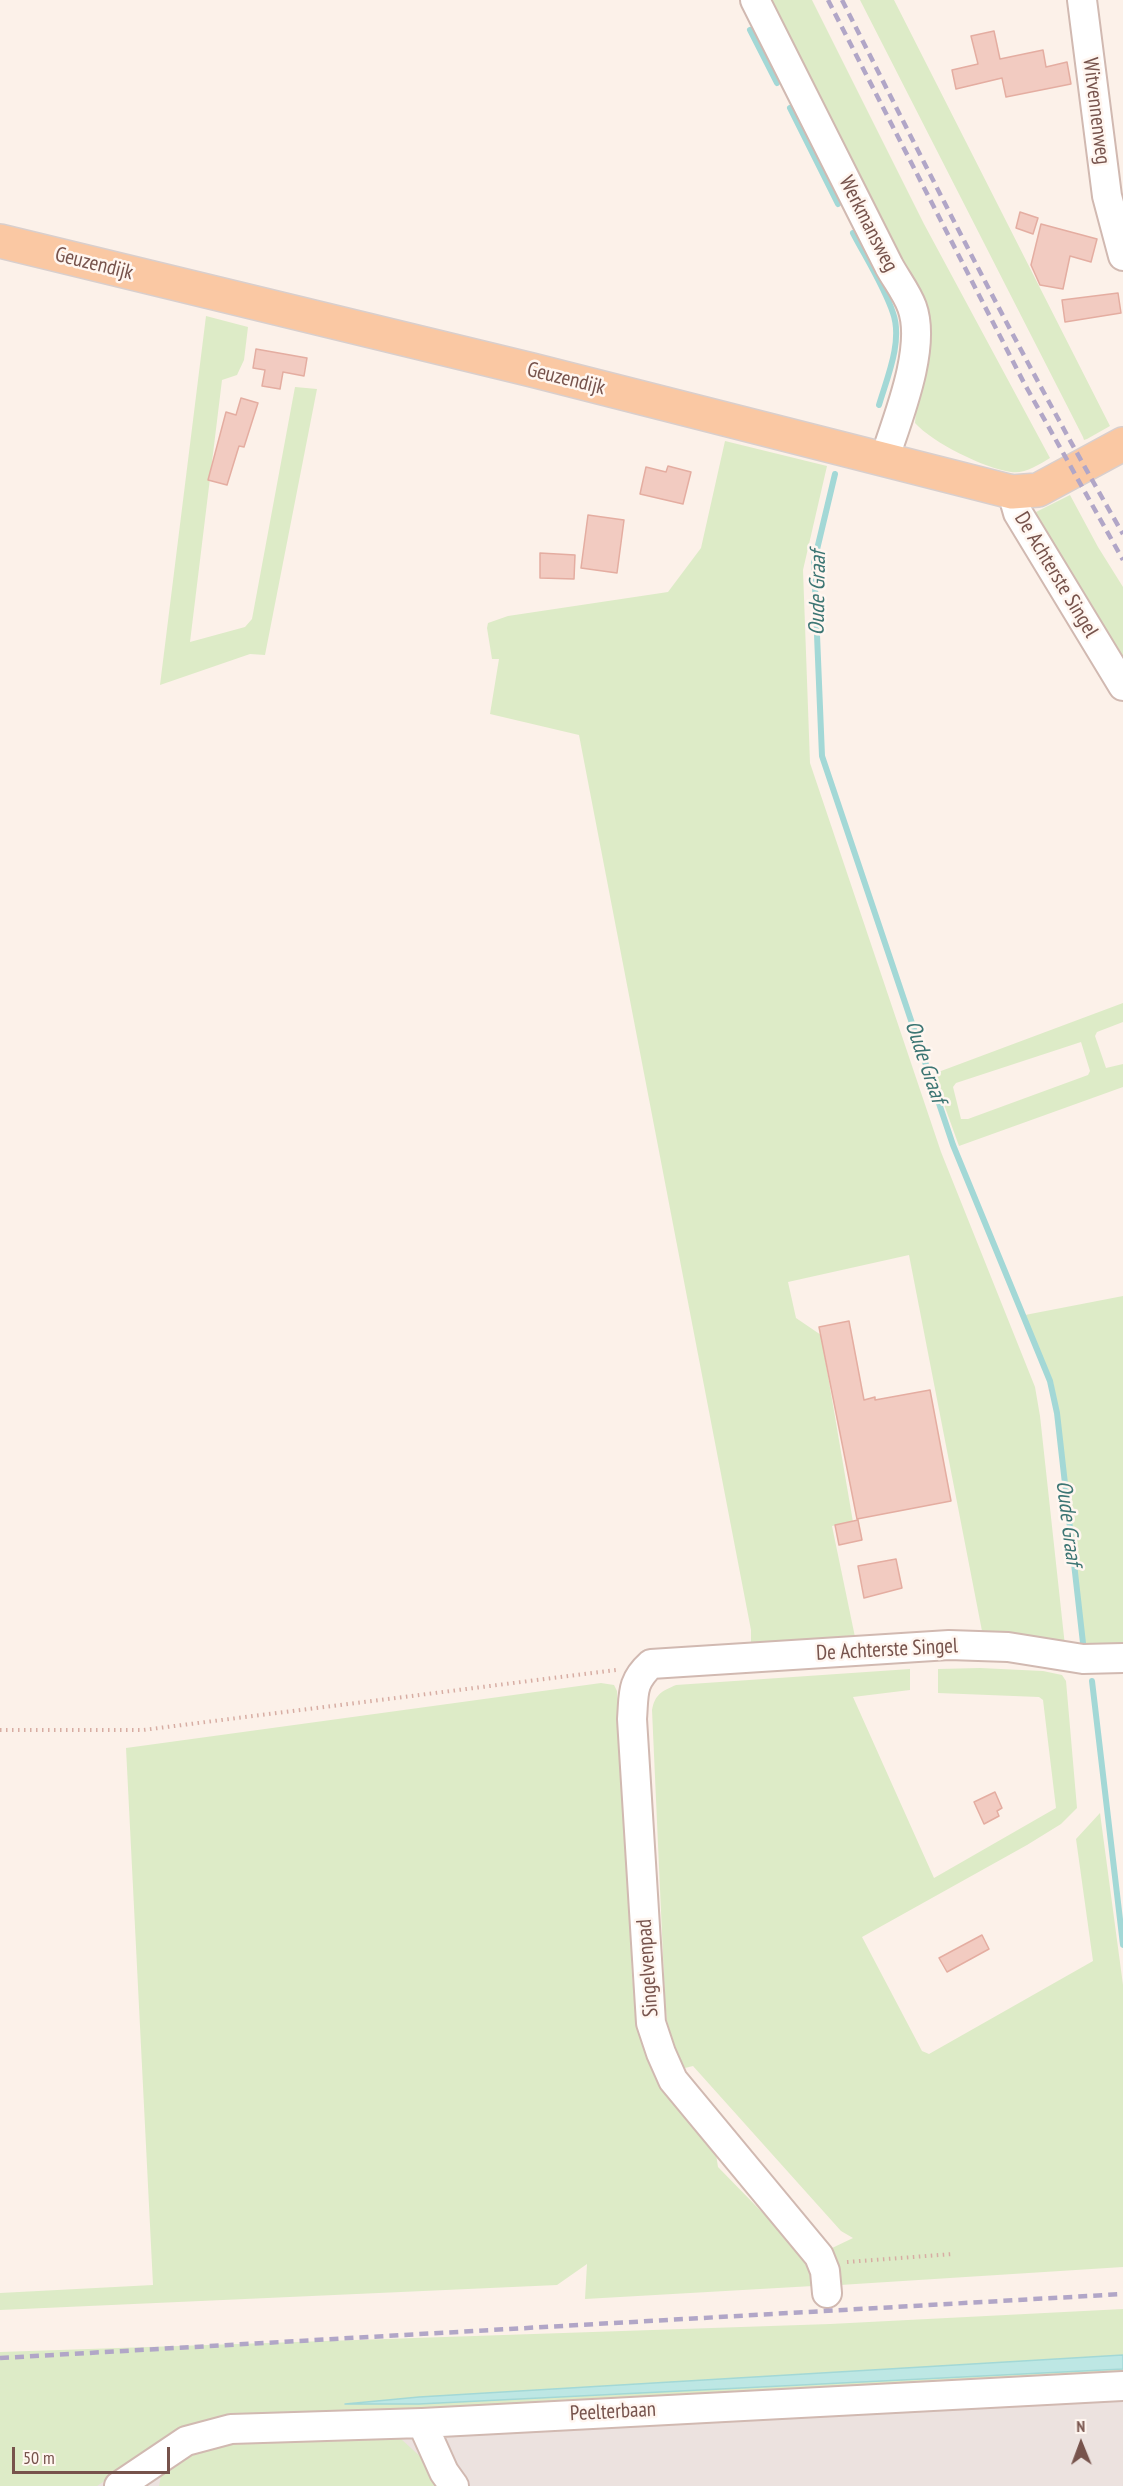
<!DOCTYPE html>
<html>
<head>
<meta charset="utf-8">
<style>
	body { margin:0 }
	#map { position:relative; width:1123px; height:2486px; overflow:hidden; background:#fcf1e9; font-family:"PT Sans Narrow",sans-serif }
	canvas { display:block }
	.north { position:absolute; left:1051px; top:2414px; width:60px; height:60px; -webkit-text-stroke:4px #fff6f0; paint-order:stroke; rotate:359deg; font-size:16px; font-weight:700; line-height:24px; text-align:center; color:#77534c }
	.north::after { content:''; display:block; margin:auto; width:21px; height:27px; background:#77534c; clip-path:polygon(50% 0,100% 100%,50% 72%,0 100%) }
	.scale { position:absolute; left:12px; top:2447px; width:158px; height:27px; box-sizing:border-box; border:3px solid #77534c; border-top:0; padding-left:8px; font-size:18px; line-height:21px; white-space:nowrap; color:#77534c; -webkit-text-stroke:4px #fff6f0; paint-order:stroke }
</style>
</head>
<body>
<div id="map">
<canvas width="1123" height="2486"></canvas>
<div class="north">N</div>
<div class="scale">50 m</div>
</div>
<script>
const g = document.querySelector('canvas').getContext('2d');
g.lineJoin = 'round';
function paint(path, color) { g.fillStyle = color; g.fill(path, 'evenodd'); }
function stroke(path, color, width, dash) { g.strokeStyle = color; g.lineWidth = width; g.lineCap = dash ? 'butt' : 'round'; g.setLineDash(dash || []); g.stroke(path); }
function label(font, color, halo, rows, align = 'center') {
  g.font = font + ' "PT Sans Narrow",sans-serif'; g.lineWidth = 5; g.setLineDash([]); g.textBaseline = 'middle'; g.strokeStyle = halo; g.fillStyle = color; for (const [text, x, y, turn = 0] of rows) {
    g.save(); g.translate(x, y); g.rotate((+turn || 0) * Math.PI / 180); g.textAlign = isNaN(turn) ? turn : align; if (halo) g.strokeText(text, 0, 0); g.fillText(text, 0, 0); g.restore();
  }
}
paint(new Path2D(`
	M 1123,2373 L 1123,2486 L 0,2486 L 0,2429 Z`), '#ece2df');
paint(new Path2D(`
	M 764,0 L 812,0 L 924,224 L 1050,458 C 1038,465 1025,474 1011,472 C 984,468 933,443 915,423 L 918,382 L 925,341 Z
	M 860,0 L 894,0 L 1110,426 L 1087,439 L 1084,440 L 1083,437 Z
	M 206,316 L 248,327 L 244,360 L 237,375 L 222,380 L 190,642 L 245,627 L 252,619 L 295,387 L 317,389 L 265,655 L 250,654 L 160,685 Z
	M 725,441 L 827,466 L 803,570 L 810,763 L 941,1152 L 1035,1387 L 1040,1416 L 1065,1646 L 1045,1638 L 982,1631 L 909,1255 L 788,1282 L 796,1318 L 821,1335 L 853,1522 L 832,1526 L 855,1637 L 751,1644 L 751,1630 L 579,735 L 490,714 L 499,659 L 492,659 L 487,628 L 488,623 L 508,616 L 668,592 L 701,548 Z
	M 1070,495 L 1098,547 L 1123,587 L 1123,666 L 1037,519 L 1036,512 Z
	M 1123,1003 L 1123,1022 L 1097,1032 L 1095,1036 L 1106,1068 L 1123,1064 L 1123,1087 L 959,1146 L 933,1074 ZM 1081,1042 L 1090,1071 L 1088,1075 L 968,1119 L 961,1119 L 953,1087 L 956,1083 Z
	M 1123,1296 L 1123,1646 L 1084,1647 L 1059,1414 L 1053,1382 L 1025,1315 Z
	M 980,1668 L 1043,1671 L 1062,1675 L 1066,1681 L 1077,1808 L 1061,1824 L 1027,1845 L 862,1937 L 922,2051 L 929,2054 L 1093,1961 L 1076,1839 L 1100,1813 L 1123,1985 L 1123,2267 L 840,2285 L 830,2249 L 853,2238 L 841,2231 L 693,2066 L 685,2068 L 669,2039 L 665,2001 L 652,1710 C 655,1694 662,1691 676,1685 L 910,1669 L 910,1690 L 853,1697 L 934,1878 L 1056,1808 L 1043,1700 L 1039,1697 L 938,1693 L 938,1669 Z
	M 601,1683 L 614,1685 L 617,1691 L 626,1814 L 632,1976 L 636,2010 L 654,2065 L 716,2154 L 718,2167 L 799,2250 L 809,2265 L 813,2286 L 585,2299 L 587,2264 L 557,2285 L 0,2310 L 0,2293 L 153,2285 L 126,1748 Z
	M 1123,2309 L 1123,2355 L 419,2397 L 343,2404 L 419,2404 L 1123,2369 L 1123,2374 L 335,2412 L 180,2431 L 97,2486 L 0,2486 L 0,2352 L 830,2324 Z
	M 382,2435 L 401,2439 L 423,2459 L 442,2486 L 159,2486 L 161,2476 L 194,2452 L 231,2440 Z`), '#ddebc7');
const water = new Path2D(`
	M 1123,2355 L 1123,2369 L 419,2404 L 345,2404 L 419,2397 Z`);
paint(water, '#bde7e4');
stroke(water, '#a3d8d6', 1.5);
stroke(new Path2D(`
	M 750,30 L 777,83
	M 790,108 L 838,204
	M 853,233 C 866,258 884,286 893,313 C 903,341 887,378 879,405
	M 835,474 L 814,562 L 822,756 L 953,1145 L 1050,1381 L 1057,1413 L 1083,1643
	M 1092,1681 L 1123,1945`), '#a3d8d6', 6);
const building = new Path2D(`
	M 994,31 L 1000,59 L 1043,50 L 1046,67 L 1067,62 L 1071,84 L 1006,97 L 1002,78 L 956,89 L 952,70 L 978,64 L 971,36 Z
	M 1020,212 L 1038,218 L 1033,234 L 1016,228 Z
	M 1041,224 L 1097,239 L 1091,262 L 1070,256 L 1063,289 L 1040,285 L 1031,265 Z
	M 1118,293 L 1121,313 L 1065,322 L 1062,300 Z
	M 256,349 L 307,358 L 304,376 L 283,372 L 280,389 L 262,386 L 265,370 L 253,368 Z
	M 241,398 L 258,403 L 244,447 L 239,446 L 227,485 L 208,480 L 226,412 L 236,415 Z
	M 668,466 L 691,472 L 683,504 L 640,494 L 646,467 L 666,472 Z
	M 588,515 L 624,520 L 617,573 L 581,568 Z
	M 540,553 L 575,555 L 574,579 L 540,578 Z
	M 849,1321 L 864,1400 L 875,1397 L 875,1400 L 930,1390 L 951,1501 L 857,1519 L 819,1327 Z
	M 858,1520 L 862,1540 L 839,1545 L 835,1525 Z
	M 896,1559 L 902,1588 L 864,1598 L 858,1566 Z
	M 995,1792 L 1002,1808 L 997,1811 L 999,1816 L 984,1824 L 974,1802 Z
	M 982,1935 L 989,1949 L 947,1972 L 939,1958 Z`);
paint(building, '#f2cbc1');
stroke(building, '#e4ada1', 1.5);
const minor = new Path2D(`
	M 755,0 L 889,266 C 896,279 907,293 912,307 C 927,348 897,420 884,460
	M 1082,0 L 1107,196 L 1123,256
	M 1012,492 L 1018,513 L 1123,686
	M 827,2293 L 825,2271 L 819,2256 L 673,2080 L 661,2053 L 651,2023 L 632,1719 C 634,1694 631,1682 651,1664 L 949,1645 L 1008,1647 L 1083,1659 L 1123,1658
	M 422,2423 L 444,2472 L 454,2486
	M 119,2486 L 186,2441 L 231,2429 L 422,2423 L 1123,2386`);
const major = new Path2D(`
	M 0,241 L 532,370 L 1012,492 L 1038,490 L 1123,444`);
stroke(minor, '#d1b9b1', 32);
stroke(major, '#d9cfcd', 36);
stroke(new Path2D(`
	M 0,1730 L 143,1730 L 616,1670
	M 847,2262 L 953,2254`), '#d7ada3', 4, [1.5, 4.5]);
stroke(minor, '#fff', 28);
stroke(major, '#fac8a3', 33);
stroke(new Path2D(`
	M 828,0 L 1024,383 L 1123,560
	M 842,0 C 933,180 1022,360 1123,534
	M 0,2358 L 1123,2294`), '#b1a6c7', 4.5, [9, 6]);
label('21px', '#77534c', '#fff6f0', [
	["Witvennenweg",1096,111,83],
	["Werkmansweg",868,224,63],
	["Geuzendijk",94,264,14],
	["Geuzendijk",566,379,14],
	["De Achterste Singel",1056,575,59],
	["De Achterste Singel",887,1650,-3],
	["Singelvenpad",648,1968,-94],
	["Peelterbaan",613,2412,-3]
]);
label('italic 22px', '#3c7573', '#fff6f0', [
	["Oude Graaf",818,593,-89],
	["Oude Graaf",925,1062,71],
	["Oude Graaf",1068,1523,83]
]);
</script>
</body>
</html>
